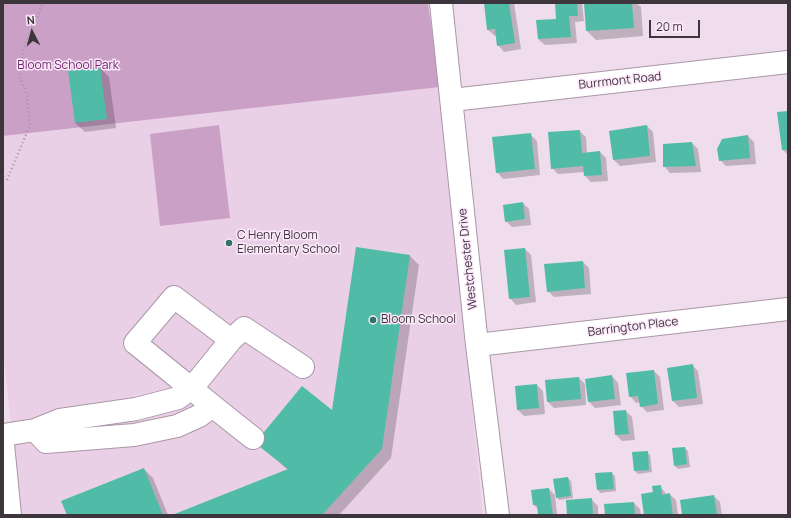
<!DOCTYPE html>
<html>
<head>
<meta charset="utf-8">
<style>
	body { margin:0 }
	#map { position:relative; width:791px; height:518px; overflow:hidden; background:#efdced; font-family:Manrope,sans-serif }
	canvas { display:block }
	.frame { position:absolute; inset:0; border:4px solid #3c353b; pointer-events:none }
	.north { position:absolute; left:12px; top:12px; width:40px; height:40px; -webkit-text-stroke:3px #fde9fb; paint-order:stroke; rotate:354deg; font-size:11px; font-weight:700; line-height:16px; text-align:center; color:#3c353b }
	.north::after { content:''; display:block; margin:auto; width:14px; height:18px; background:#3c353b; clip-path:polygon(50% 0,100% 100%,50% 72%,0 100%) }
	.scale { position:absolute; left:649px; top:20px; width:51px; height:18px; box-sizing:border-box; border:2px solid #3c353b; border-top:0; padding-left:5px; font-size:12px; line-height:14px; white-space:nowrap; color:#3c353b; -webkit-text-stroke:3px #fde9fb; paint-order:stroke }
</style>
</head>
<body>
<div id="map">
<canvas width="791" height="518"></canvas>
<div class="frame"></div>
<div class="north">N</div>
<div class="scale">20 m</div>
</div>
<script>
const g = document.querySelector('canvas').getContext('2d');
g.lineJoin = 'round';
function paint(path, color) { g.fillStyle = color; g.fill(path, 'evenodd'); }
function stroke(path, color, width, dash) { g.strokeStyle = color; g.lineWidth = width; g.lineCap = dash ? 'butt' : 'round'; g.setLineDash(dash || []); g.stroke(path); }
function label(font, color, halo, rows, align = 'center') {
  g.font = font + ' Manrope,sans-serif'; g.lineWidth = 3; g.setLineDash([]); g.textBaseline = 'middle'; g.strokeStyle = halo; g.fillStyle = color; for (const [text, x, y, turn = 0] of rows) {
    g.save(); g.translate(x, y); g.rotate((+turn || 0) * Math.PI / 180); g.textAlign = isNaN(turn) ? turn : align; if (halo) g.strokeText(text, 0, 0); g.fillText(text, 0, 0); g.restore();
  }
}
paint(new Path2D(`
	M 440,87 L 483,515 L 21,515 L 3,350 L 3,136 Z`), '#e9d0e7');
paint(new Path2D(`
	M 3,3 L 428,3 L 440,87 L 3,136 Z
	M 219,125 L 230,218 L 160,226 L 150,134 Z`), '#cba0c7');
paint(new Path2D(`
	M 485,3 L 514,3 L 521,49 L 504,52 L 498,45 L 497,36 L 495,36 L 488,30 Z
	M 556,3 L 582,3 L 584,21 L 575,22 L 577,43 L 545,45 L 538,39 L 557,20 Z
	M 585,3 L 636,3 L 641,7 L 643,36 L 596,40 L 587,31 Z
	M 100,68 L 109,77 L 116,128 L 85,132 L 75,123 Z
	M 788,112 L 788,155 L 783,150 Z
	M 647,126 L 653,132 L 656,162 L 620,166 L 614,160 Z
	M 579,131 L 586,137 L 587,153 L 600,152 L 606,158 L 608,181 L 591,182 L 585,176 L 585,172 L 558,174 L 552,168 Z
	M 530,134 L 537,141 L 540,175 L 503,179 L 497,172 Z
	M 748,136 L 754,142 L 756,164 L 726,166 L 720,160 Z
	M 692,143 L 698,149 L 701,172 L 670,173 L 664,166 Z
	M 523,203 L 529,209 L 531,225 L 512,227 L 506,221 Z
	M 357,248 L 410,256 L 419,265 L 391,458 L 339,515 L 175,515 L 288,470 L 257,443 L 333,412 Z
	M 525,249 L 531,255 L 536,302 L 516,305 L 510,298 Z
	M 583,262 L 589,268 L 591,294 L 554,297 L 548,291 Z
	M 692,365 L 698,371 L 703,404 L 679,407 L 673,401 Z
	M 654,371 L 660,377 L 664,410 L 647,412 L 641,406 L 640,402 L 636,403 L 630,396 Z
	M 612,376 L 618,383 L 621,405 L 595,408 L 589,402 Z
	M 579,378 L 585,384 L 586,405 L 554,408 L 548,402 Z
	M 537,385 L 543,391 L 545,414 L 524,416 L 518,410 L 516,387 Z
	M 626,411 L 632,417 L 635,440 L 622,441 L 616,435 L 614,412 Z
	M 685,448 L 688,451 L 690,467 L 678,469 L 675,466 Z
	M 647,452 L 650,455 L 652,472 L 638,474 L 635,471 Z
	M 144,469 L 153,478 L 168,515 L 68,515 Z
	M 612,473 L 615,476 L 616,491 L 600,493 L 598,490 Z
	M 568,478 L 571,481 L 573,498 L 559,500 L 557,497 Z
	M 660,486 L 667,495 L 669,494 L 676,500 L 678,515 L 645,515 Z
	M 549,489 L 555,495 L 557,515 L 539,515 L 539,510 L 534,505 Z
	M 714,496 L 720,502 L 722,515 L 683,515 Z
	M 591,499 L 598,506 L 598,515 L 568,515 Z
	M 634,503 L 640,509 L 641,515 L 606,515 L 605,505 Z`), '#0003');
paint(new Path2D(`
	M 484,3 L 509,3 L 515,43 L 497,46 L 495,29 L 487,30 Z
	M 555,3 L 577,3 L 578,16 L 569,16 L 571,37 L 538,39 L 536,20 L 556,19 Z
	M 584,3 L 632,3 L 634,28 L 586,31 Z
	M 100,67 L 107,119 L 75,123 L 68,71 Z
	M 788,111 L 788,150 L 782,150 L 777,112 Z
	M 647,125 L 650,156 L 613,160 L 609,131 Z
	M 580,130 L 582,153 L 600,151 L 602,175 L 584,176 L 583,166 L 551,169 L 548,132 Z
	M 531,133 L 535,169 L 496,173 L 492,137 Z
	M 748,135 L 750,158 L 719,161 L 717,149 L 722,139 Z
	M 692,142 L 696,166 L 663,167 L 663,144 Z
	M 523,202 L 525,219 L 505,222 L 503,205 Z
	M 356,247 L 410,255 L 382,449 L 322,515 L 172,515 L 288,469 L 255,443 L 302,386 L 332,410 Z
	M 525,248 L 530,297 L 509,299 L 504,250 Z
	M 583,261 L 585,288 L 547,292 L 544,264 Z
	M 693,364 L 697,398 L 672,401 L 667,368 Z
	M 654,370 L 658,404 L 640,407 L 638,396 L 629,397 L 626,373 Z
	M 612,375 L 615,399 L 588,402 L 585,379 Z
	M 579,377 L 581,399 L 547,402 L 545,380 Z
	M 537,384 L 539,408 L 517,410 L 515,386 Z
	M 626,410 L 629,434 L 615,435 L 613,411 Z
	M 685,447 L 687,464 L 674,466 L 672,448 Z
	M 648,451 L 649,470 L 634,471 L 632,452 Z
	M 144,468 L 163,515 L 67,515 L 61,501 Z
	M 612,472 L 614,489 L 597,490 L 595,473 Z
	M 568,477 L 571,496 L 556,498 L 553,479 Z
	M 661,485 L 662,495 L 670,493 L 673,515 L 644,515 L 641,494 L 653,492 L 652,486 Z
	M 549,488 L 553,515 L 538,515 L 537,505 L 533,505 L 531,490 Z
	M 714,495 L 717,515 L 682,515 L 680,500 Z
	M 592,498 L 593,515 L 567,515 L 566,500 Z
	M 634,502 L 635,515 L 605,515 L 604,504 Z`), '#50bca7');
const minor = new Path2D(`
	M 441,3 L 477,345 L 498,515
	M 452,100 L 788,62
	M 231,340 L 244,328 L 303,367
	M 477,345 L 788,309
	M 35,430 L 46,442 L 134,435 L 177,426 L 199,416 L 213,406
	M 3,435 L 35,430 L 60,420 L 136,409 L 178,398 L 192,388 L 231,340 L 174,297 L 135,343 C 174,374 213,407 253,438
	M 3,444 L 10,515`);
stroke(minor, '#a997a7', 24);
stroke(new Path2D(`
	M 3,180 L 7,180 L 30,125 L 27,95 L 20,77 L 23,51 L 43,3`), '#a496a2', 2.5, [1, 3]);
stroke(minor, '#fff', 22);
for (const [x, y, r, color] of [
	[229,243,4,"#307467"],
	[373,320,4,"#307467"]
]) { const dot = new Path2D(); dot.arc(x, y, r, 0, 2 * Math.PI); g.fillStyle = color; g.fill(dot); stroke(dot, '#fde9fb', 1.5); }
label('12px', '#6f286d', '#fde9fb', [
	["Bloom School Park",68,66]
]);
label('12px', '#3c353b', '#fde9fb', [
	["Burrmont Road",620,81,-6],
	["Westchester Drive",468,259,-96],
	["Barrington Place",633,327,-7]
]);
label('12px', '#3c353b', '#fde9fb', [
	["C Henry Bloom",237,236],
	["Elementary School",237,250],
	["Bloom School",381,320]
], 'left');
</script>
</body>
</html>
